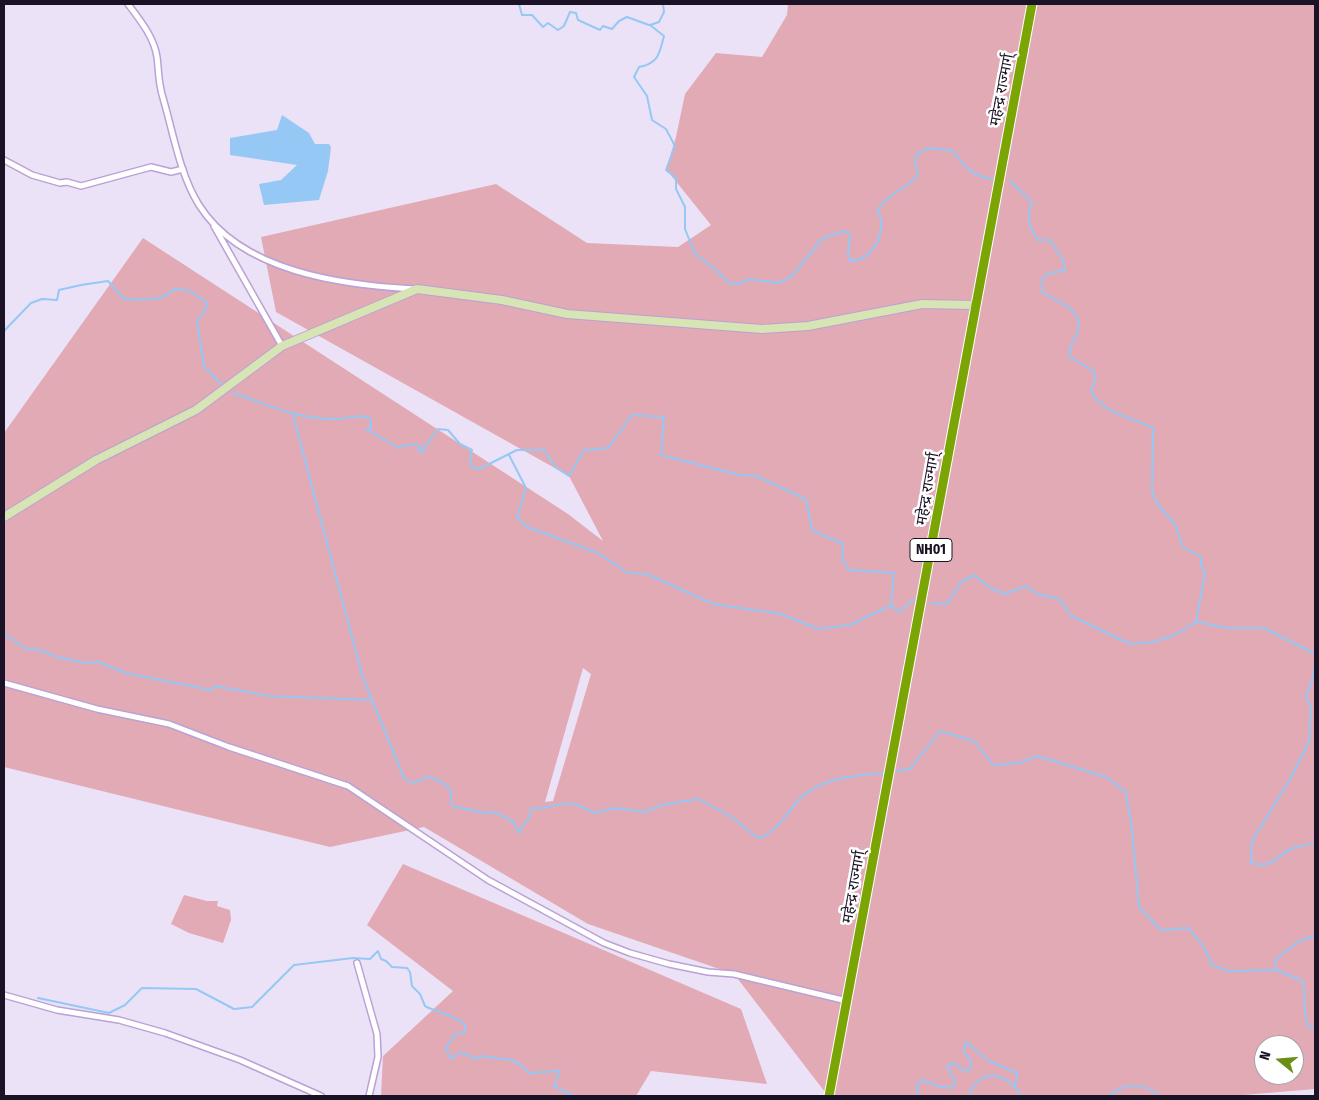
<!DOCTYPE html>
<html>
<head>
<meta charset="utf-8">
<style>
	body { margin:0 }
	#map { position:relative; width:1319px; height:1100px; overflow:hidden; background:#ece2f8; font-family:"Fira Sans Condensed",sans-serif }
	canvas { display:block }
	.frame { position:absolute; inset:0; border:5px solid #1c1226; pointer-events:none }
	.north { position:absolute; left:1254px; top:1035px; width:50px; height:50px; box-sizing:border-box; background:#fff; border:1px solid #a4a0a8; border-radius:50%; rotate:287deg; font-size:14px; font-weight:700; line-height:20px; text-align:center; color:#1c1226 }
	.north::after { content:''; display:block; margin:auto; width:18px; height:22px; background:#6a8d16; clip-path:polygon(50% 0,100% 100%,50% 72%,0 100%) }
</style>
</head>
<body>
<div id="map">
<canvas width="1319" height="1100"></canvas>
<div class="frame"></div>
<div class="north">N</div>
</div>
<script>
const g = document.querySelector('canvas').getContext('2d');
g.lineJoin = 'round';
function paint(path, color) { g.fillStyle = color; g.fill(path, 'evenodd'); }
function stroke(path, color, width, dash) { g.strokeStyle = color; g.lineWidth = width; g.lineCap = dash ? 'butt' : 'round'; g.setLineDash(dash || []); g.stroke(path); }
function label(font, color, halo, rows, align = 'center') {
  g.font = font + ' "Fira Sans Condensed","Noto Sans Devanagari",sans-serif'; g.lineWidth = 5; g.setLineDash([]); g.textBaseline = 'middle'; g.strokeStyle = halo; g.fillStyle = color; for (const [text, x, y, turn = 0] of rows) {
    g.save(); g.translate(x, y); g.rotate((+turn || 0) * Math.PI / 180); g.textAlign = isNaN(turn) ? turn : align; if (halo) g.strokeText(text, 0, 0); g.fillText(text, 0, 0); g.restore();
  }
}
paint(new Path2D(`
	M 788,4 L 1315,4 L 1315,1089 L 1232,1096 L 828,1096 L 734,974 L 588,924 L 424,827 L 330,847 L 4,767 L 4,433 L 143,238 L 568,514 L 603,541 L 569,476 L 276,312 L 261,237 L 496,184 L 587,243 L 678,247 L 711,225 L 666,169 L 676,137 L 685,94 L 716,53 L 762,57 L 787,15 ZM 583,668 L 591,674 L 553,801 L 545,802 ZM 1264,1045 L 1294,1045 L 1294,1075 L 1264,1075 Z
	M 403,864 L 741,1009 L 767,1084 L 651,1071 L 636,1096 L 381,1096 L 383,1056 L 453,991 L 367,925 Z
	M 184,895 L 207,901 L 218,901 L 217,906 L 230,910 L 231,920 L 223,943 L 189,933 L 171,924 Z`), '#e1aab5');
paint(new Path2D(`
	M 282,115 L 309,133 L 315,144 L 329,144 L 331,147 L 328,171 L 319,200 L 264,205 L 259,184 L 281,180 L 297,165 L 230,155 L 230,138 L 277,130 Z`), '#95c8f5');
stroke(new Path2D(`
	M 519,4 L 522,15 L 532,15 L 543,27 L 548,23 L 558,30 L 564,26 L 570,12 L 576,13 L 578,20 L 600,30 L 603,26 L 612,29 L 619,21 L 627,17 L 649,25
	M 663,4 L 664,12 L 659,22 L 650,25 L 664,36 C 659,54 659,63 639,67 L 634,77 L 647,96 L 652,120 L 666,129 L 675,146 L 666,170 L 676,178 L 676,189 L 685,207 L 685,229 L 695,254 L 714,268 L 729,283 L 738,284 L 749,279 L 778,283 L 791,277 L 823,238 L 844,231 L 850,235 L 848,255 L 850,261 C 875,259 887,232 878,210 C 887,193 906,190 918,175 L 915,160 L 917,154 L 929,148 L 953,151 C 966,169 971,175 994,180
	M 1010,181 L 1032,202 C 1027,218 1028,227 1038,240 L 1050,240 L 1063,260 L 1065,270 C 1049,275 1041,268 1042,292 C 1057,302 1086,309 1077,334 C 1073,342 1068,348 1070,357 L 1094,371 L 1095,380 L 1091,391 C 1103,414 1132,417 1153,428 L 1152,492 L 1158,505 L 1175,524 L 1183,547 L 1201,557 L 1201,565 L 1205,573 L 1196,622
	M 4,331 L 31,303 L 42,299 L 57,300 L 59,290 L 81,285 L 108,281 L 124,299 C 140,300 163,302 174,289 L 187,290 L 207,302 L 205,311 L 197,321 L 204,366 L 223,386
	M 233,393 C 269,405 298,420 337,419 C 349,419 360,413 371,419 L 371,428 L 366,429 L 399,448 C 405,444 414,444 421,446 L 418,451 L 423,452 L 426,445 L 438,429 L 448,430 L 460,444 L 472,450 L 470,461 L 472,467 L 479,469 L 517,450 L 544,450 L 555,467 L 569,476 L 584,450 L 608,448 L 632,415 L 664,417 L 661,455 L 739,475 L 756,476 L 806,499 L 812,530 L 843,544 L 842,559 L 849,570 L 894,573 L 891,605 L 899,612 L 914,599
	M 293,415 L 363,678 L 404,778 L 413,783 L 428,777 L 442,782 L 450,789 L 452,806 L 484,813 L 495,812 L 514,822 L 518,833 L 529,818 L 531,809 C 561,807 566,796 594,813 L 614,808 L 645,812 L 662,805 L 699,799 L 733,818 L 755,836 L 761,838 C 779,828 784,817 797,802 C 818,778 854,775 884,773
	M 509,455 L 526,488 L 517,517 L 527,527 L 598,553 L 628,573 L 647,574 L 713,604 L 781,614 L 818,629 L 850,625 L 890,606
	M 931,603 L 947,604 L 961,582 L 974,575 L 989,587 L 1005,594 L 1026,586 L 1037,594 L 1060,599 L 1070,615 L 1130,644 L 1153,642 L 1173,636 L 1196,622 L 1228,628 L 1264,628 L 1315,654
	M 4,633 L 26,649 L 41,650 L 54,656 L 84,663 L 98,662 L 126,673 L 211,690 L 215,686 L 269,696 L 372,700
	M 1315,660 L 1314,674 L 1306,697 L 1311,708 L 1309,742 L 1289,781 L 1252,841 L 1251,863 C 1274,869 1274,857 1291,849 C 1299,845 1308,846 1315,842
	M 897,771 L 910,769 L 940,731 L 974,741 L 993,765 L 1019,763 L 1037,756 L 1106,777 L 1126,792 L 1132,830 L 1139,907 L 1161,930 L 1189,928 L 1205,949 L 1212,965 L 1229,971 L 1276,970
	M 1315,936 L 1299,941 L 1275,960 L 1276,970 L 1303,981 C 1306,999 1302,1010 1308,1027 L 1315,1029
	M 38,998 L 109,1013 L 125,1005 L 142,988 L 196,989 L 234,1009 L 252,1007 L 294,965 L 353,958 L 370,959 L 378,951 L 381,959 L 386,961 L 392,967 L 407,968 L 410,972 L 412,986 L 420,994 L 425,1006 C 438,1013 455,1015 465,1025 L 465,1032 L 455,1034 L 446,1048 L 451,1059 L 460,1052 L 477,1059 L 481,1056 L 512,1060 L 520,1064 L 529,1073 L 560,1071 L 554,1086 L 574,1096
	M 920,1096 L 917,1093 L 917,1085 L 922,1080 L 941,1087 L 953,1088 L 955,1081 L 947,1066 L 954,1063 L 963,1070 L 970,1070 C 973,1062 969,1058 964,1052 L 966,1042 L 989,1061 L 1017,1073 L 1015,1088
	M 969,1096 C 980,1066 1007,1072 1021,1096
	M 1109,1096 C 1124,1082 1145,1083 1160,1096`), '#95c8f5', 2);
const street = new Path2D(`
	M 128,4 C 140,20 154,37 157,57 C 159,72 158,82 163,98 C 173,132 180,175 199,205 C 241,272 342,285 414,289
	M 4,160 L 32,175 L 60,183 L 67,182 L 81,186 L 151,167 L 171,172 L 183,169
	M 214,226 L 282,346
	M 4,683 L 97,709 L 169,724 L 229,747 L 348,786 L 488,880 L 604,943 L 630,953 L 669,964 L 708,972 L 734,974 L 847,1001
	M 357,963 L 377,1034 L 378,1057 L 369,1096
	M 4,995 L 57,1010 L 119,1020 L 165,1033 L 240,1060 L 321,1096`);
const secondary = new Path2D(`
	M 4,517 L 96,460 L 196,410 L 282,346 L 417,289 L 502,300 L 567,314 L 762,329 L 808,326 L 922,304 L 976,305`);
const highway = new Path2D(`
	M 829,1096 L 1032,4`);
stroke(street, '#baa1d6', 8);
stroke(secondary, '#baa1d6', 10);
stroke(highway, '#fff', 11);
stroke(street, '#fff', 5);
stroke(secondary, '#d7e4b4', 8);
stroke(highway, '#7ba504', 9);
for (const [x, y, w] of [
	[931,550,42]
]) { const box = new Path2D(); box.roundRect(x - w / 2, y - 11.5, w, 23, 4); g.fillStyle = '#fff'; g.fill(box); stroke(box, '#1c1226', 1); }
label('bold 14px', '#1c1226', null, [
	["NH01",931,550]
]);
label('15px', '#1c1226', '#fff', [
	["महेन्द्र राज्मार्ग्",1002,90,-79],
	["महेन्द्र राज्मार्ग्",928,489,-80],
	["महेन्द्र राज्मार्ग्",854,887,-80]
]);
</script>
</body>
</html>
